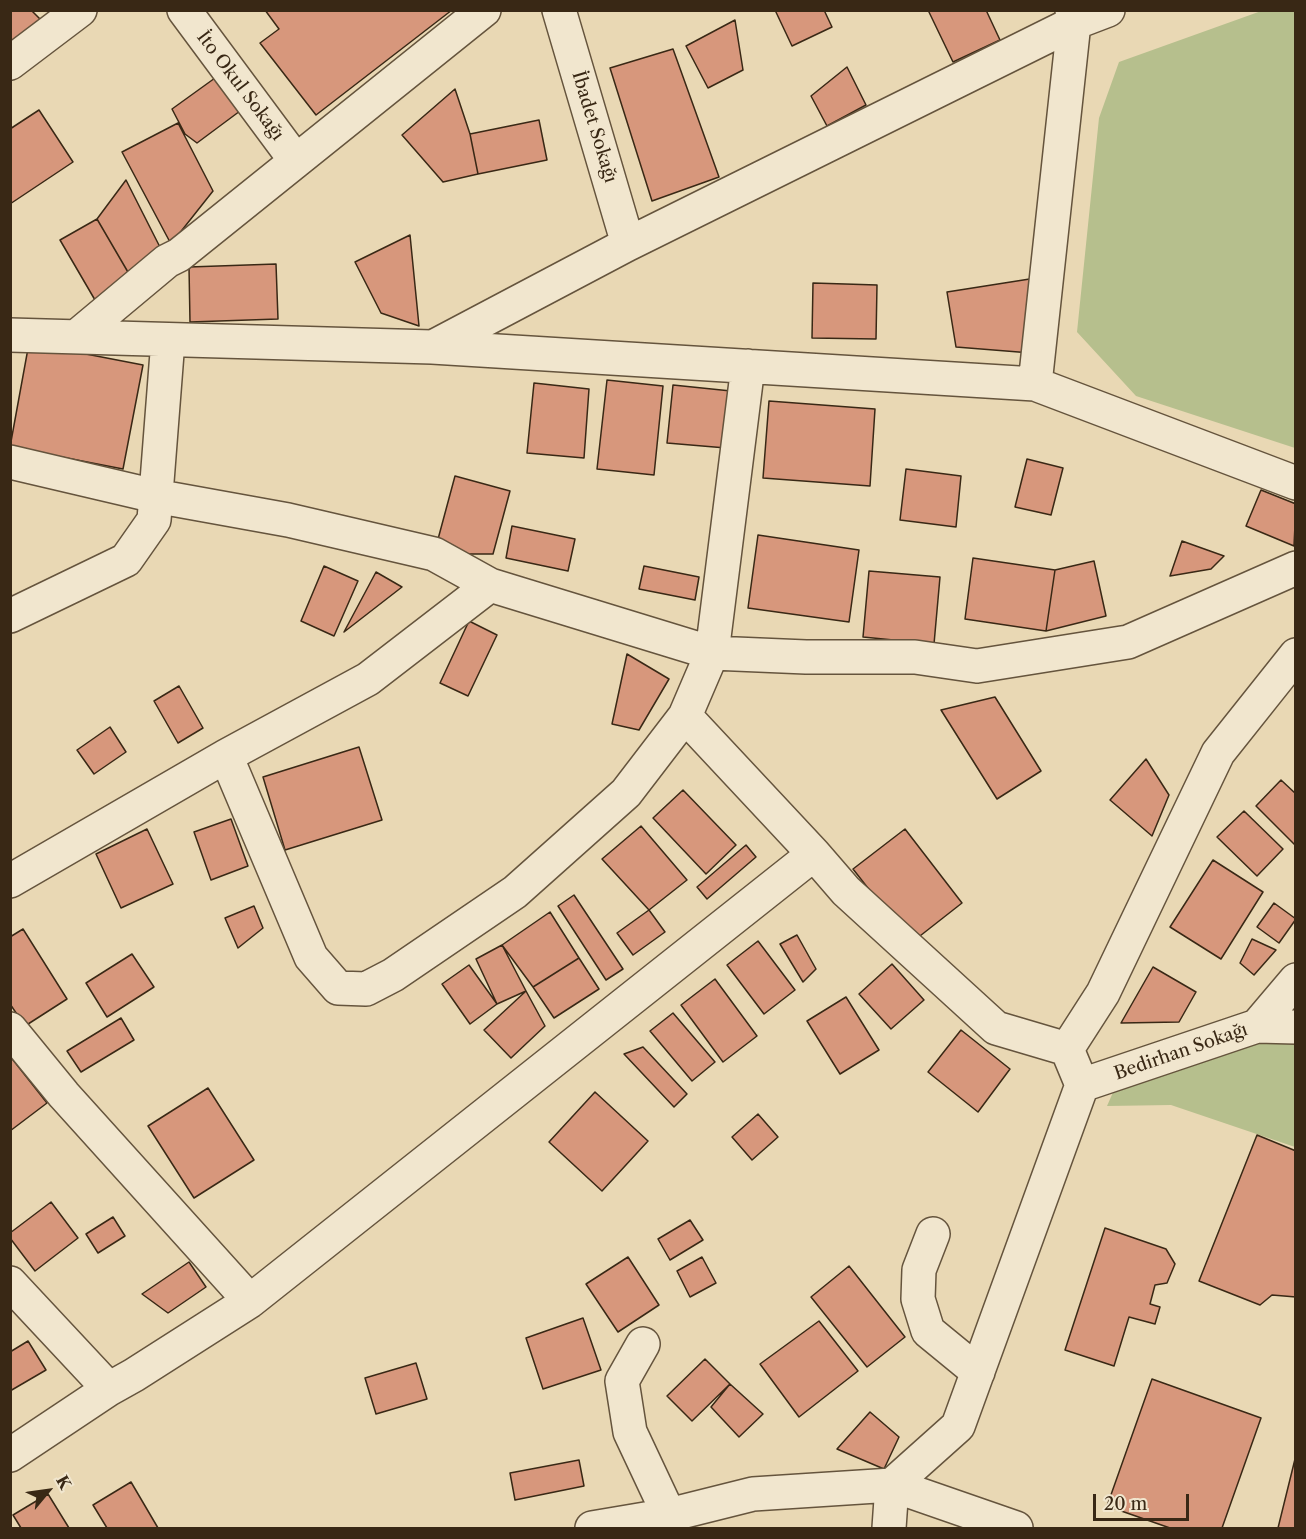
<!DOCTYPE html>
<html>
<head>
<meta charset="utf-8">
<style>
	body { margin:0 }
	#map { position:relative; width:1306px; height:1539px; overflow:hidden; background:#e9d8b4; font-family:"Libre Caslon Text",serif }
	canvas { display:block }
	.frame { position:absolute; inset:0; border:12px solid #392815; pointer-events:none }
	.north { position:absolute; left:18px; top:1461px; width:60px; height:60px; -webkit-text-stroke:4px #f1e6ce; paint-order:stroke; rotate:61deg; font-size:16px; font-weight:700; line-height:24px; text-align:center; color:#392815 }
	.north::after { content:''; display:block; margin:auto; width:21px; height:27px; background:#392815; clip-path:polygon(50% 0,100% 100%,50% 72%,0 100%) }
	.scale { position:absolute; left:1093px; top:1494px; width:96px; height:27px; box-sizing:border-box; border:3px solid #392815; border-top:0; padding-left:8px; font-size:18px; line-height:21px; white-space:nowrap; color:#392815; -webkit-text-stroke:4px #f1e6ce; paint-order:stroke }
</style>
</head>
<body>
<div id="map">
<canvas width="1306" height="1539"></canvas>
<div class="frame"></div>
<div class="north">K</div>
<div class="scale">20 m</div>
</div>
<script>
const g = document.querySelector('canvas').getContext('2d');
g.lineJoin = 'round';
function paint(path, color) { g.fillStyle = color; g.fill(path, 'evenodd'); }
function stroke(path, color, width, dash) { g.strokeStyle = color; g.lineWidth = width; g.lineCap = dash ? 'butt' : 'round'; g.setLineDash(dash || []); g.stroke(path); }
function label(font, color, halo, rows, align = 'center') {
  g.font = font + ' "Libre Caslon Text",serif'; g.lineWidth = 5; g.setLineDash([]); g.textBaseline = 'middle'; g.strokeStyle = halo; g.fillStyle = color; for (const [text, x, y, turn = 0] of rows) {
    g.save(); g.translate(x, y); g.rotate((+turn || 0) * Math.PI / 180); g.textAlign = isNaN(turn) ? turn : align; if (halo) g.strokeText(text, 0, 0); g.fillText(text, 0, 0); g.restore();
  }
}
paint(new Path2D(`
	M 1264,10 L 1295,11 L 1295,448 L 1136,396 L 1077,332 L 1099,118 L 1119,62 Z
	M 1295,1033 L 1295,1147 L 1171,1105 L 1107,1106 L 1122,1072 Z`), '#b6bf8d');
const building = new Path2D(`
	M 10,10 L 31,10 L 45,24 L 10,45 Z
	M 265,10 L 452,10 L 316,115 L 260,43 L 279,29 Z
	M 775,10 L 824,10 L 832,27 L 792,46 Z
	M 928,10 L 986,10 L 1000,40 L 953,62 Z
	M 735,20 L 743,70 L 708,88 L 686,46 Z
	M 673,49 L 719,177 L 652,201 L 610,68 Z
	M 847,67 L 866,105 L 827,126 L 811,96 Z
	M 215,78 L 240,111 L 197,143 L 185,134 L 172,109 Z
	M 455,89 L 470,134 L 478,174 L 443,182 L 402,135 Z
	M 39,110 L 73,162 L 10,204 L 10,129 Z
	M 539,120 L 547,160 L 478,174 L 470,134 Z
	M 178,123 L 213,191 L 171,244 L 122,152 Z
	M 126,180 L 167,261 L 132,279 L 97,219 Z
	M 97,219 L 132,279 L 95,300 L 60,240 Z
	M 410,235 L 419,326 L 381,313 L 355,262 Z
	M 276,264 L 278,319 L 190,322 L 189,267 Z
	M 1036,278 L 1031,353 L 956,347 L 947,292 Z
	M 813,283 L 877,285 L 876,339 L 812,338 Z
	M 29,343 L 143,365 L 123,469 L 10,447 Z
	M 607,380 L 663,386 L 654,475 L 597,469 Z
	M 534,383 L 589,389 L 584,458 L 527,453 Z
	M 673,385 L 731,391 L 726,448 L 667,443 Z
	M 769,401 L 875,409 L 870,486 L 763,478 Z
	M 1027,459 L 1063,468 L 1051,515 L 1015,507 Z
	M 906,469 L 961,476 L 956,527 L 900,520 Z
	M 455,476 L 510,491 L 493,554 L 434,554 Z
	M 1261,490 L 1296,504 L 1294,546 L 1246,526 Z
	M 512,526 L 575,539 L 568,571 L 506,558 Z
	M 758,535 L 859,550 L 849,622 L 748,608 Z
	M 1182,541 L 1224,556 L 1211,569 L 1170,576 Z
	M 973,558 L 1055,570 L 1046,631 L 965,619 Z
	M 1094,561 L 1106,616 L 1046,631 L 1055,570 Z
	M 324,566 L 358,581 L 334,636 L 301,621 Z
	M 644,566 L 699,577 L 695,600 L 639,589 Z
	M 869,571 L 940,577 L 934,644 L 863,637 Z
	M 376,572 L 402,587 L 344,632 Z
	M 469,621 L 497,635 L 468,696 L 440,683 Z
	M 627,654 L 669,679 L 639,730 L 612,724 Z
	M 179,686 L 203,728 L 178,743 L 154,701 Z
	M 995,697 L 1041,771 L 997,799 L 941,710 Z
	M 110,727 L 126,752 L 94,774 L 77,750 Z
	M 359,747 L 382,820 L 285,850 L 263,777 Z
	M 1146,759 L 1169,795 L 1152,836 L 1110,800 Z
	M 1281,780 L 1296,794 L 1296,846 L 1256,806 Z
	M 683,790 L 736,845 L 706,874 L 653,818 Z
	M 1244,811 L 1283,849 L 1257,876 L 1217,837 Z
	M 231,819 L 248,866 L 211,880 L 194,832 Z
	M 641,826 L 687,880 L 649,910 L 602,859 Z
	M 147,829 L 173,884 L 121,908 L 96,854 Z
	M 905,829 L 962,903 L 911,943 L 853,869 Z
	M 746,845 L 756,857 L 707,899 L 697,887 Z
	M 1213,860 L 1263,892 L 1221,959 L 1170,927 Z
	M 574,895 L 623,969 L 606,980 L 558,906 Z
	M 1274,903 L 1296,919 L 1279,943 L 1257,927 Z
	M 254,906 L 263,928 L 238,948 L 225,918 Z
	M 649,910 L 665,932 L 633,955 L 617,933 Z
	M 550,912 L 579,958 L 533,987 L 502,945 Z
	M 23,929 L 67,999 L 25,1026 L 10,1004 L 10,937 Z
	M 797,935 L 816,969 L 803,982 L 780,944 Z
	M 1252,939 L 1276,950 L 1254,975 L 1240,963 Z
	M 758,941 L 795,990 L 764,1014 L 727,965 Z
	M 502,945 L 526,991 L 497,1004 L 476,959 Z
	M 132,954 L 154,987 L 107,1017 L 86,983 Z
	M 579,958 L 599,989 L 554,1018 L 533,987 Z
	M 892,964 L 924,1000 L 891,1029 L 859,994 Z
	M 469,965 L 497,1004 L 470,1024 L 442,984 Z
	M 1153,967 L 1196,992 L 1179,1022 L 1121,1023 Z
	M 715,979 L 757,1036 L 723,1062 L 681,1005 Z
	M 526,991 L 545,1026 L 511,1058 L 484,1030 Z
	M 846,997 L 879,1050 L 840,1074 L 807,1021 Z
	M 673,1013 L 715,1062 L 692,1081 L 650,1031 Z
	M 121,1018 L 134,1040 L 81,1072 L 67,1051 Z
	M 961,1030 L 1010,1069 L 978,1112 L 928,1072 Z
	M 643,1047 L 687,1094 L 674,1107 L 624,1054 Z
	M 10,1056 L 47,1103 L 10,1131 Z
	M 208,1088 L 254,1160 L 194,1198 L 148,1126 Z
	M 595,1092 L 648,1141 L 602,1191 L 549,1142 Z
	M 758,1114 L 778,1137 L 752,1160 L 732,1137 Z
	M 1257,1135 L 1296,1151 L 1296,1297 L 1272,1295 L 1260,1305 L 1199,1281 Z
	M 51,1202 L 78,1238 L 35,1271 L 10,1238 L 10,1233 Z
	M 113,1217 L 125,1236 L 98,1253 L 86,1234 Z
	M 690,1220 L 703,1240 L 670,1260 L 658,1239 Z
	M 1105,1228 L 1166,1249 L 1175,1264 L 1167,1283 L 1155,1285 L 1150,1304 L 1160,1307 L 1155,1324 L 1129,1317 L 1114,1366 L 1065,1350 Z
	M 628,1257 L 659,1305 L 618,1332 L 586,1284 Z
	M 702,1257 L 716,1283 L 690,1297 L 677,1271 Z
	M 189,1262 L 206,1287 L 168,1313 L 142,1294 Z
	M 849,1266 L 905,1337 L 867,1367 L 811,1297 Z
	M 583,1318 L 601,1370 L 543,1389 L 526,1338 Z
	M 819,1321 L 858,1371 L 799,1417 L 760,1364 Z
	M 28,1341 L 46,1370 L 10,1391 L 10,1352 Z
	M 705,1359 L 730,1384 L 692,1421 L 667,1396 Z
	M 416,1363 L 427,1399 L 376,1414 L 365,1378 Z
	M 1152,1379 L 1261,1418 L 1222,1528 L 1170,1528 L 1107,1506 Z
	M 730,1384 L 763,1414 L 739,1437 L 711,1407 Z
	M 870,1412 L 899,1437 L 884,1469 L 837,1449 Z
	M 1296,1455 L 1296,1528 L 1278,1528 Z
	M 579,1460 L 584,1486 L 515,1500 L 510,1473 Z
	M 131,1482 L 158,1528 L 107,1528 L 93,1505 Z
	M 48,1494 L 69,1528 L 21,1528 L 13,1515 Z`);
paint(building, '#d7977c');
stroke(building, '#392815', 1.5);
const minor = new Path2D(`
	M 184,10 L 296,161
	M 559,10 L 628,244
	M 10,63 L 80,10
	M 10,335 L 432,347 L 1035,384 L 1296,483
	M 76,337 L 167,261 L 179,255 L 484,10
	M 433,347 L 628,244 L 1074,23 L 1108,10
	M 1035,384 L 1074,23 L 1072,10
	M 10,462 L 155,496 L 288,520 L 434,554 L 490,585 L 712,653 L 806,657 L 915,657 L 977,666 L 1128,642 L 1296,568
	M 10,616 L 126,560 L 154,520 L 168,340
	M 685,716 L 814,854 L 846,891 L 996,1028 L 1067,1049
	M 226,756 L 311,957 L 338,988 L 366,989 L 393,975 L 515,892 L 626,793 L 685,716 L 712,653 L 748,366
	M 10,881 L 226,756 L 368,679 L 490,585
	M 1257,1026 L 1296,1027
	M 10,1029 L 64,1095 L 250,1301
	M 1082,1085 L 1257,1026 L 1296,980
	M 933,1234 L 919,1270 L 918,1299 L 928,1331 L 978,1372
	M 10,1283 L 109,1389
	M 643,1344 L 622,1381 L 630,1432 L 669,1515
	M 10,1455 L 109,1389 L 134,1375 L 250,1301 L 814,854
	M 892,1485 L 1016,1528
	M 592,1528 L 669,1515 L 753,1494 L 892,1485 L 958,1426 L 1082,1085 L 1067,1049 L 1103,993 L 1218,753 L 1296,655
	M 889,1528 L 892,1485`);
stroke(minor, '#65543d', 36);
stroke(minor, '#f1e6ce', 33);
label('18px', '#392815', '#f1e6ce', [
	["İto Okul Sokağı",240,86,53],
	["İbadet Sokağı",594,127,73],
	["Bedirhan Sokağı",1181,1052,-19]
]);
</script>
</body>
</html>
